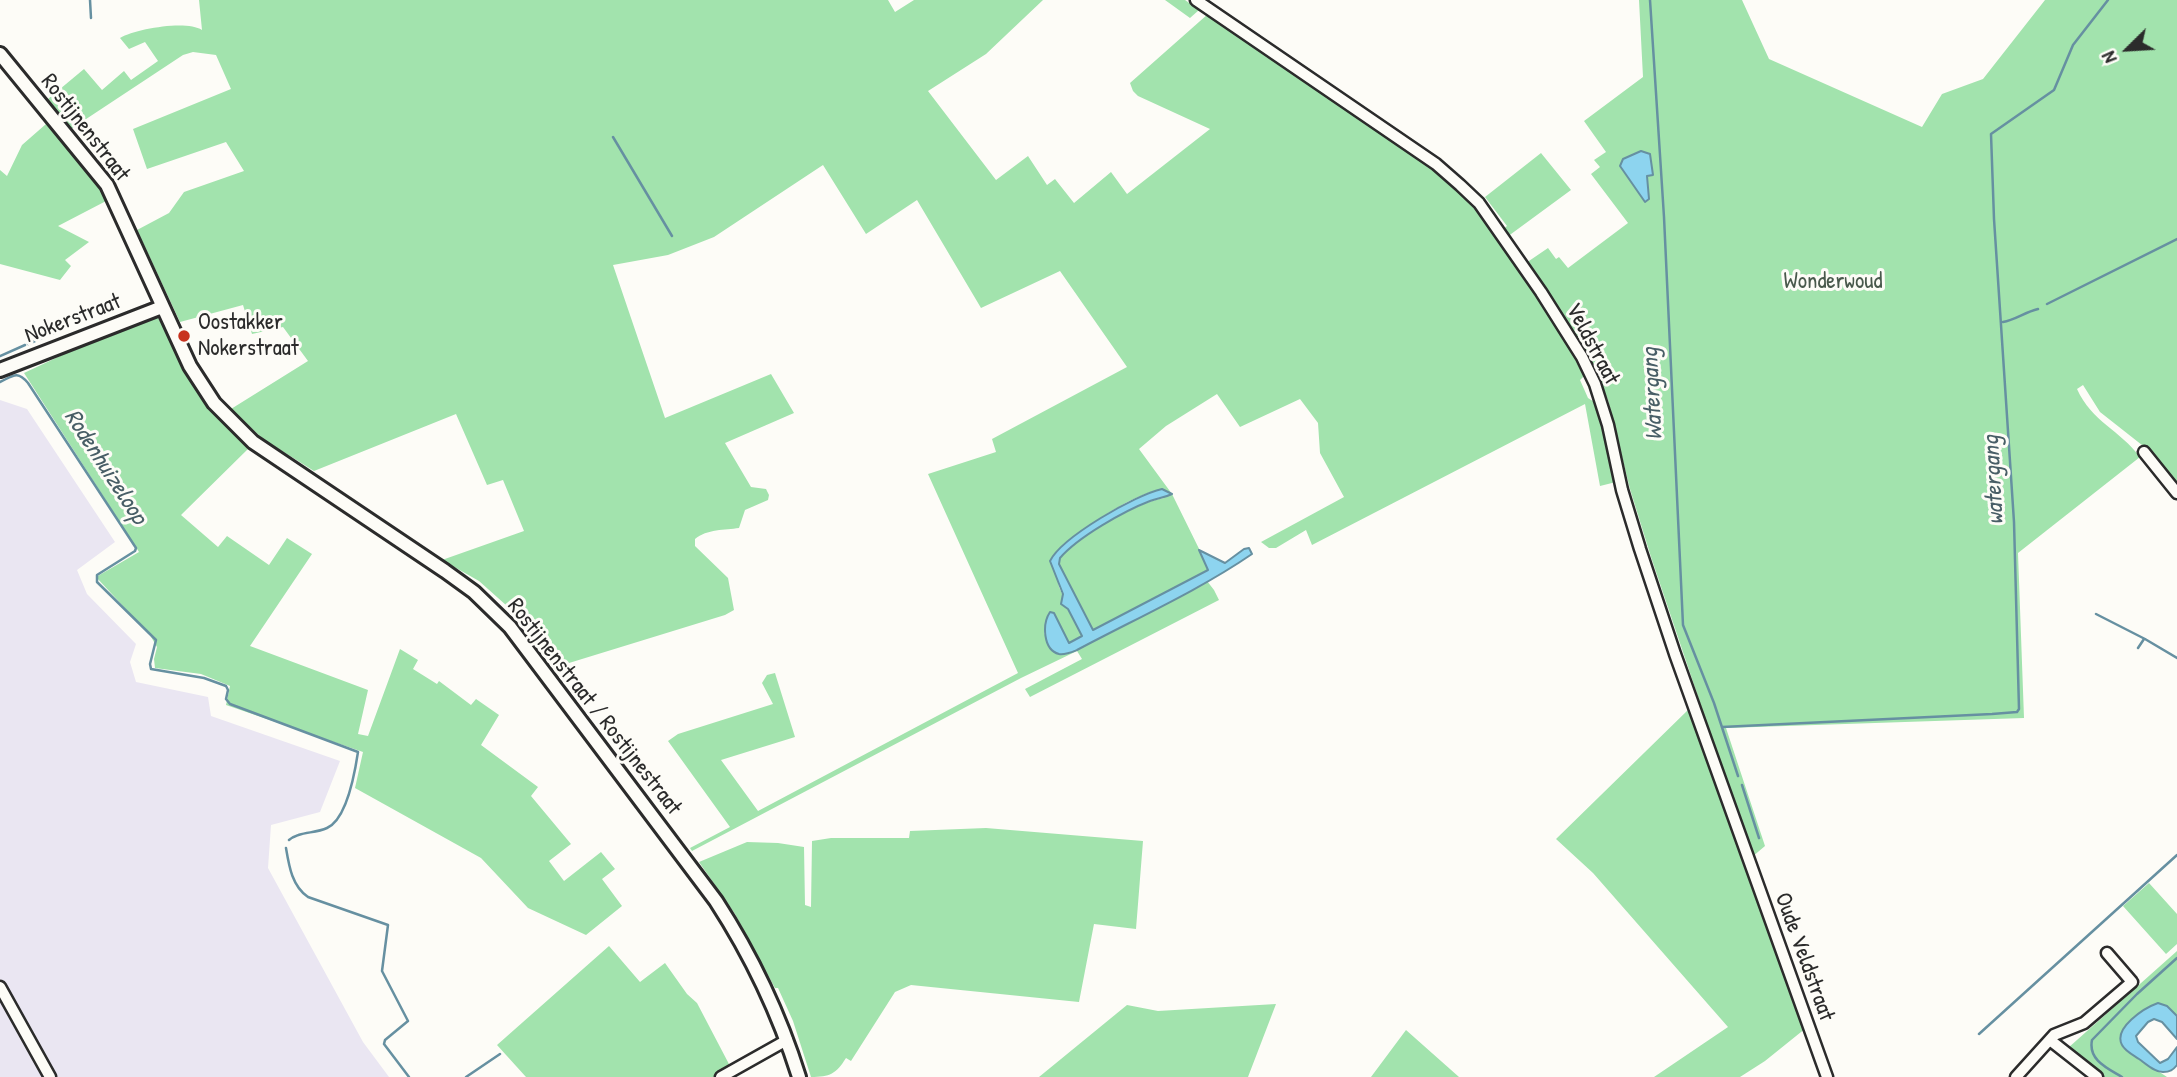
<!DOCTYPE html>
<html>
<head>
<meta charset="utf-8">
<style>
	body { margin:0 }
	#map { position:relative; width:2177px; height:1077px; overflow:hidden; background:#fdfcf7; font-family:"Patrick Hand",sans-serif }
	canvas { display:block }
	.north { position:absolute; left:2093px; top:14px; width:70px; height:70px; -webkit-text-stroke:5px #fdfcf7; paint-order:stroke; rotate:246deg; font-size:19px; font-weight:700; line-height:28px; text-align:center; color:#2b2b2b }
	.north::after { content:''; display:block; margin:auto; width:24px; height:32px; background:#2b2b2b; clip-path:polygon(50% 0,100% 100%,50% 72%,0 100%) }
</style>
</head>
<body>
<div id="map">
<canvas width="2177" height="1077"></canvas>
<div class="north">N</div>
</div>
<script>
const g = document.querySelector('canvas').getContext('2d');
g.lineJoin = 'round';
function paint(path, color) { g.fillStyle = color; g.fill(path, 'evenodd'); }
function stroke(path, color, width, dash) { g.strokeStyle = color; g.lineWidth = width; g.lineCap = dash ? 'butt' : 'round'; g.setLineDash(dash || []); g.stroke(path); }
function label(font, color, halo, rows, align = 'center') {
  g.font = font + ' "Patrick Hand",sans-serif'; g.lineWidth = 6; g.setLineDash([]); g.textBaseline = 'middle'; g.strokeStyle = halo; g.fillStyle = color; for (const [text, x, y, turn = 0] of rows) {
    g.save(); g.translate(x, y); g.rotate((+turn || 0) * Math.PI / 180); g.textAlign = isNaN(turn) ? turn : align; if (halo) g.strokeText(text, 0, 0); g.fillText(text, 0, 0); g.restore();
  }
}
paint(new Path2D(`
	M 0,400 L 27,409 L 115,542 L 77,570 L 87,594 L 136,644 L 130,662 L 136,682 L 208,697 L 211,716 L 340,761 L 320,812 L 271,825 L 268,868 L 363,1042 L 389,1077 L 0,1077 Z`), '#eae6f2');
paint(new Path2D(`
	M 199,0 L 888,0 L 895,12 L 914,0 L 1043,0 L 986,54 L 928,91 L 996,180 L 1028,156 L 1047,185 L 1055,179 L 1074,203 L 1111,172 L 1127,194 L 1210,129 L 1138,96 L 1133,91 L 1130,83 L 1208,14 L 1434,168 L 1460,189 L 1483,217 L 1523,274 L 1582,368 L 1585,375 L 1580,380 L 1588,398 L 1596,403 L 1616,482 L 1600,486 L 1585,404 L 1312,545 L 1306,530 L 1276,548 L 1269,548 L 1261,542 L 1344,497 L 1320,453 L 1318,423 L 1300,399 L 1240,427 L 1217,394 L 1166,426 L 1139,449 L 1172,494 L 1209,569 L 1093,630 L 1059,564 L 1060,558 C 1080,536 1135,503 1164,498 L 1162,489 C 1130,495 1077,531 1054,554 L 1059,587 L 1082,636 L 1069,643 L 1054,613 L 1044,633 L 1054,652 L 1067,653 L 1207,581 L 1214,590 L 1219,600 L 1030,697 L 1025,689 L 1082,659 L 1077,651 L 1021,678 L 692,851 L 690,848 L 730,827 L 668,741 L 678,734 L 773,704 L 762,683 L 767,675 L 775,673 L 795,737 L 721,760 L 758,811 L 1018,673 L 928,474 L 996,452 L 992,439 L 1127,367 L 1060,271 L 981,308 L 917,200 L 866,234 L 823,165 L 714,237 L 668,255 L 613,265 L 665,418 L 771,374 L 794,413 L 725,443 L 751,487 L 766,489 L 769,495 L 768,500 L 745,510 L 739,528 C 725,530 707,529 695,539 L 695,546 L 728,578 L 734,610 L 725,615 L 556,667 L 507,606 L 479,581 L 442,560 L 524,531 L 503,480 L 487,485 L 456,414 L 314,471 L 263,439 L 231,409 L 308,361 L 283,327 L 252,334 L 243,305 L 180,322 L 137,230 L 169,213 L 184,192 L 244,171 L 226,142 L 147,169 L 133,129 L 231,89 L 216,55 L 193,52 L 183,55 L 71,129 L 48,99 L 84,69 L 102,90 L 124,71 L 131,80 L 158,61 L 145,42 L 129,49 L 120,38 C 136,29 186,20 202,30 Z
	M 1165,0 L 1185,0 L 1199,10 L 1190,18 Z
	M 1639,0 L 1742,0 L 1769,59 L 1922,127 L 1942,94 L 1983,79 L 2045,0 L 2177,0 L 2177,487 L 2147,449 L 2100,412 L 2083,385 L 2077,389 C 2092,422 2120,430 2140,457 L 2018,553 L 2024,718 L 1726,728 L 1765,846 L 1752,857 L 1651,557 L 1630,489 L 1608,400 L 1594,369 L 1526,263 L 1548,248 L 1556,259 L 1559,257 L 1568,268 L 1628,223 L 1591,174 L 1600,167 L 1594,160 L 1606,152 L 1584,121 L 1643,77 ZM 1623,159 L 1647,175 L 1649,198 L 1647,199 Z
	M 46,124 L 98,184 L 108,200 L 58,226 L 89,242 L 65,260 L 71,266 L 60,280 L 0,264 L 0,170 L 7,176 L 22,145 Z
	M 1541,153 L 1571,190 L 1507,237 L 1503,229 L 1507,226 L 1485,197 Z
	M 157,316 C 167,331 172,348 181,364 C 199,397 221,423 250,447 L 181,515 L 218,547 L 227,536 L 269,565 L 287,538 L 312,554 L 250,646 L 368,690 L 358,734 L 368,736 L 400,649 L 418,660 L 413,669 L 437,684 L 439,681 L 471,705 L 476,699 L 499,715 L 481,745 L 538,787 L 531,796 L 571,844 L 549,861 L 564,881 L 601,852 L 615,869 L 602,879 L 622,906 L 586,935 L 528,908 L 481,858 L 355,788 L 363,752 L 226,705 L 230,686 L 201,674 L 155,668 L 154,659 L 157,647 L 150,635 L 96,577 L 139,552 L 24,373 L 143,317 Z
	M 1689,709 L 1806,1028 L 1765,1061 L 1740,1077 L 1654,1077 L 1728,1027 L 1593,873 L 1556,839 Z
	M 986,828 L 1143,841 L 1136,929 L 1094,924 L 1079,1002 L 911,985 L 895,992 L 851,1061 L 846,1058 C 836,1074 830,1077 811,1077 L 793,1021 L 778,988 L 775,988 L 735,914 L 699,862 L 747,842 L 778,843 L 804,847 L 805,905 L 811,907 L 812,841 L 831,838 L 909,838 L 910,831 Z
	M 2149,883 L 2177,914 L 2177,944 L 2166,954 L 2123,906 Z
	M 609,946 L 640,982 L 665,963 L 687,994 L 697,1003 L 730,1066 L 713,1077 L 526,1077 L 497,1045 Z
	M 2177,951 L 2177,1016 L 2167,1006 C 2148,1013 2111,1021 2123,1048 L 2167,1077 L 2103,1077 L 2083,1062 L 2068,1048 Z
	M 1276,1004 L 1248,1077 L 1039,1077 L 1127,1005 L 1158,1011 Z
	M 1406,1030 L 1459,1077 L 1371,1077 Z`), '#a2e3ad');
const water = new Path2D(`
	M 1641,151 L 1650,154 L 1653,175 L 1647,176 L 1649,199 L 1645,202 L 1620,166 L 1623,159 Z
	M 1162,489 L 1172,494 C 1164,498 1158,498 1150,501 C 1124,511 1078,537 1060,558 L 1059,564 L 1093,630 L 1208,570 L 1199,550 L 1225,563 L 1244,549 L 1249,548 L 1252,554 C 1198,591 1135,619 1077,650 C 1072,652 1065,655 1059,654 C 1043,650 1042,624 1050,612 L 1054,613 L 1069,643 L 1082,636 L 1068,609 L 1061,604 L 1063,594 L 1050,561 C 1062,537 1135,495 1162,489 Z
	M 2158,1003 L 2167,1006 L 2177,1016 L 2177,1039 L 2162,1022 L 2154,1019 L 2148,1022 L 2136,1036 L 2138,1042 L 2160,1063 L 2168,1059 L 2177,1047 L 2177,1065 C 2173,1070 2170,1072 2163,1072 C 2154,1072 2146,1064 2139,1059 C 2133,1055 2125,1051 2122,1045 C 2113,1028 2144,1008 2158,1003 Z`);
paint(water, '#8dd4ef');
stroke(water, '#6690a1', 2);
stroke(new Path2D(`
	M 90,0 L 91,18
	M 1650,0 L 1664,217 L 1683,625 L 1714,703 L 1738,776
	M 613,137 L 672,236
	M 2047,304 L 2177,239
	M 2003,322 C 2015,320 2025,312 2038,309
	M 28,344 L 63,329
	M 0,356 L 25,345
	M 0,382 C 13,376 17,370 28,383 L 136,548 L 135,551 L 97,575 L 97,582 L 156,640 L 150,664 L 151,669 L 204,678 L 226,686 L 228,690 L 226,699 L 230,704 L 358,752 C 355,772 347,819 327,828 C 314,834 300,831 289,840
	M 2096,614 L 2145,639 L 2177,658
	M 2138,648 L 2144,639
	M 1722,727 L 1992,714 L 2017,712 L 2019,709 L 2014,522 L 1994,219 L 1991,134 L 2054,90 L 2073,45 L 2108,0
	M 1742,785 L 1759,838
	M 286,848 C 289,866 292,886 308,897 L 388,925 L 382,971 L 408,1021 L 385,1040 L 384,1044 L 409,1077
	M 1979,1034 L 2177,855
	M 466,1077 L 500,1054
	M 2122,1077 C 2107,1068 2088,1060 2092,1040 L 2137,994 L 2177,958`), '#6690a1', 2.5);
const street = new Path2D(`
	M 1196,0 L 1436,164 L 1460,185 L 1479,203 L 1541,292 L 1582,357 L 1595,384 L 1608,425 L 1622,490 L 1640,549 L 1675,654 L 1827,1077
	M 2144,452 L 2177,493
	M 0,987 L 50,1077
	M 2050,1040 L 2097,1077
	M 721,1077 L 787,1040
	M 2016,1077 L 2054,1035 L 2084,1023 L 2132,982 L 2107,953`);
const secondary = new Path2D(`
	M 0,54 L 107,185 L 190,366 L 214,403 L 253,442 L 445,571 L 474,592 L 510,627 L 716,901 C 753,958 779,1013 799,1077
	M 0,370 L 162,307`);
stroke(street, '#2b2b2b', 15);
stroke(secondary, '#2b2b2b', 18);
stroke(street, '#fdfcf7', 10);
stroke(secondary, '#fdfcf7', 12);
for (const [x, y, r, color] of [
	[184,336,7,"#c8321e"]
]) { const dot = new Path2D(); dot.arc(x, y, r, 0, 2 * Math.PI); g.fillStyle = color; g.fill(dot); stroke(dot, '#fdfcf7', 2.5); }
label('23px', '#2b2b2b', '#fdfcf7', [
	["Rostijnenstraat",85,128,52],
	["Nokerstraat",73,319,-21],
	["Veldstraat",1592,344,62],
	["Rostijnenstraat / Rostijnestraat",594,707,52],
	["Oude Veldstraat",1804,957,70]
]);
label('23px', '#49594c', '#fdfcf7', [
	["Wonderwoud",1833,282]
]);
label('23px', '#2b2b2b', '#fdfcf7', [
	["Oostakker",198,323],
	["Nokerstraat",198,349]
], 'left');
label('italic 24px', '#485e66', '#fdfcf7', [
	["Watergang",1653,394,-93],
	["Rodenhuizeloop",105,467,57],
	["watergang",1994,480,-93]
]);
</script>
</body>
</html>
